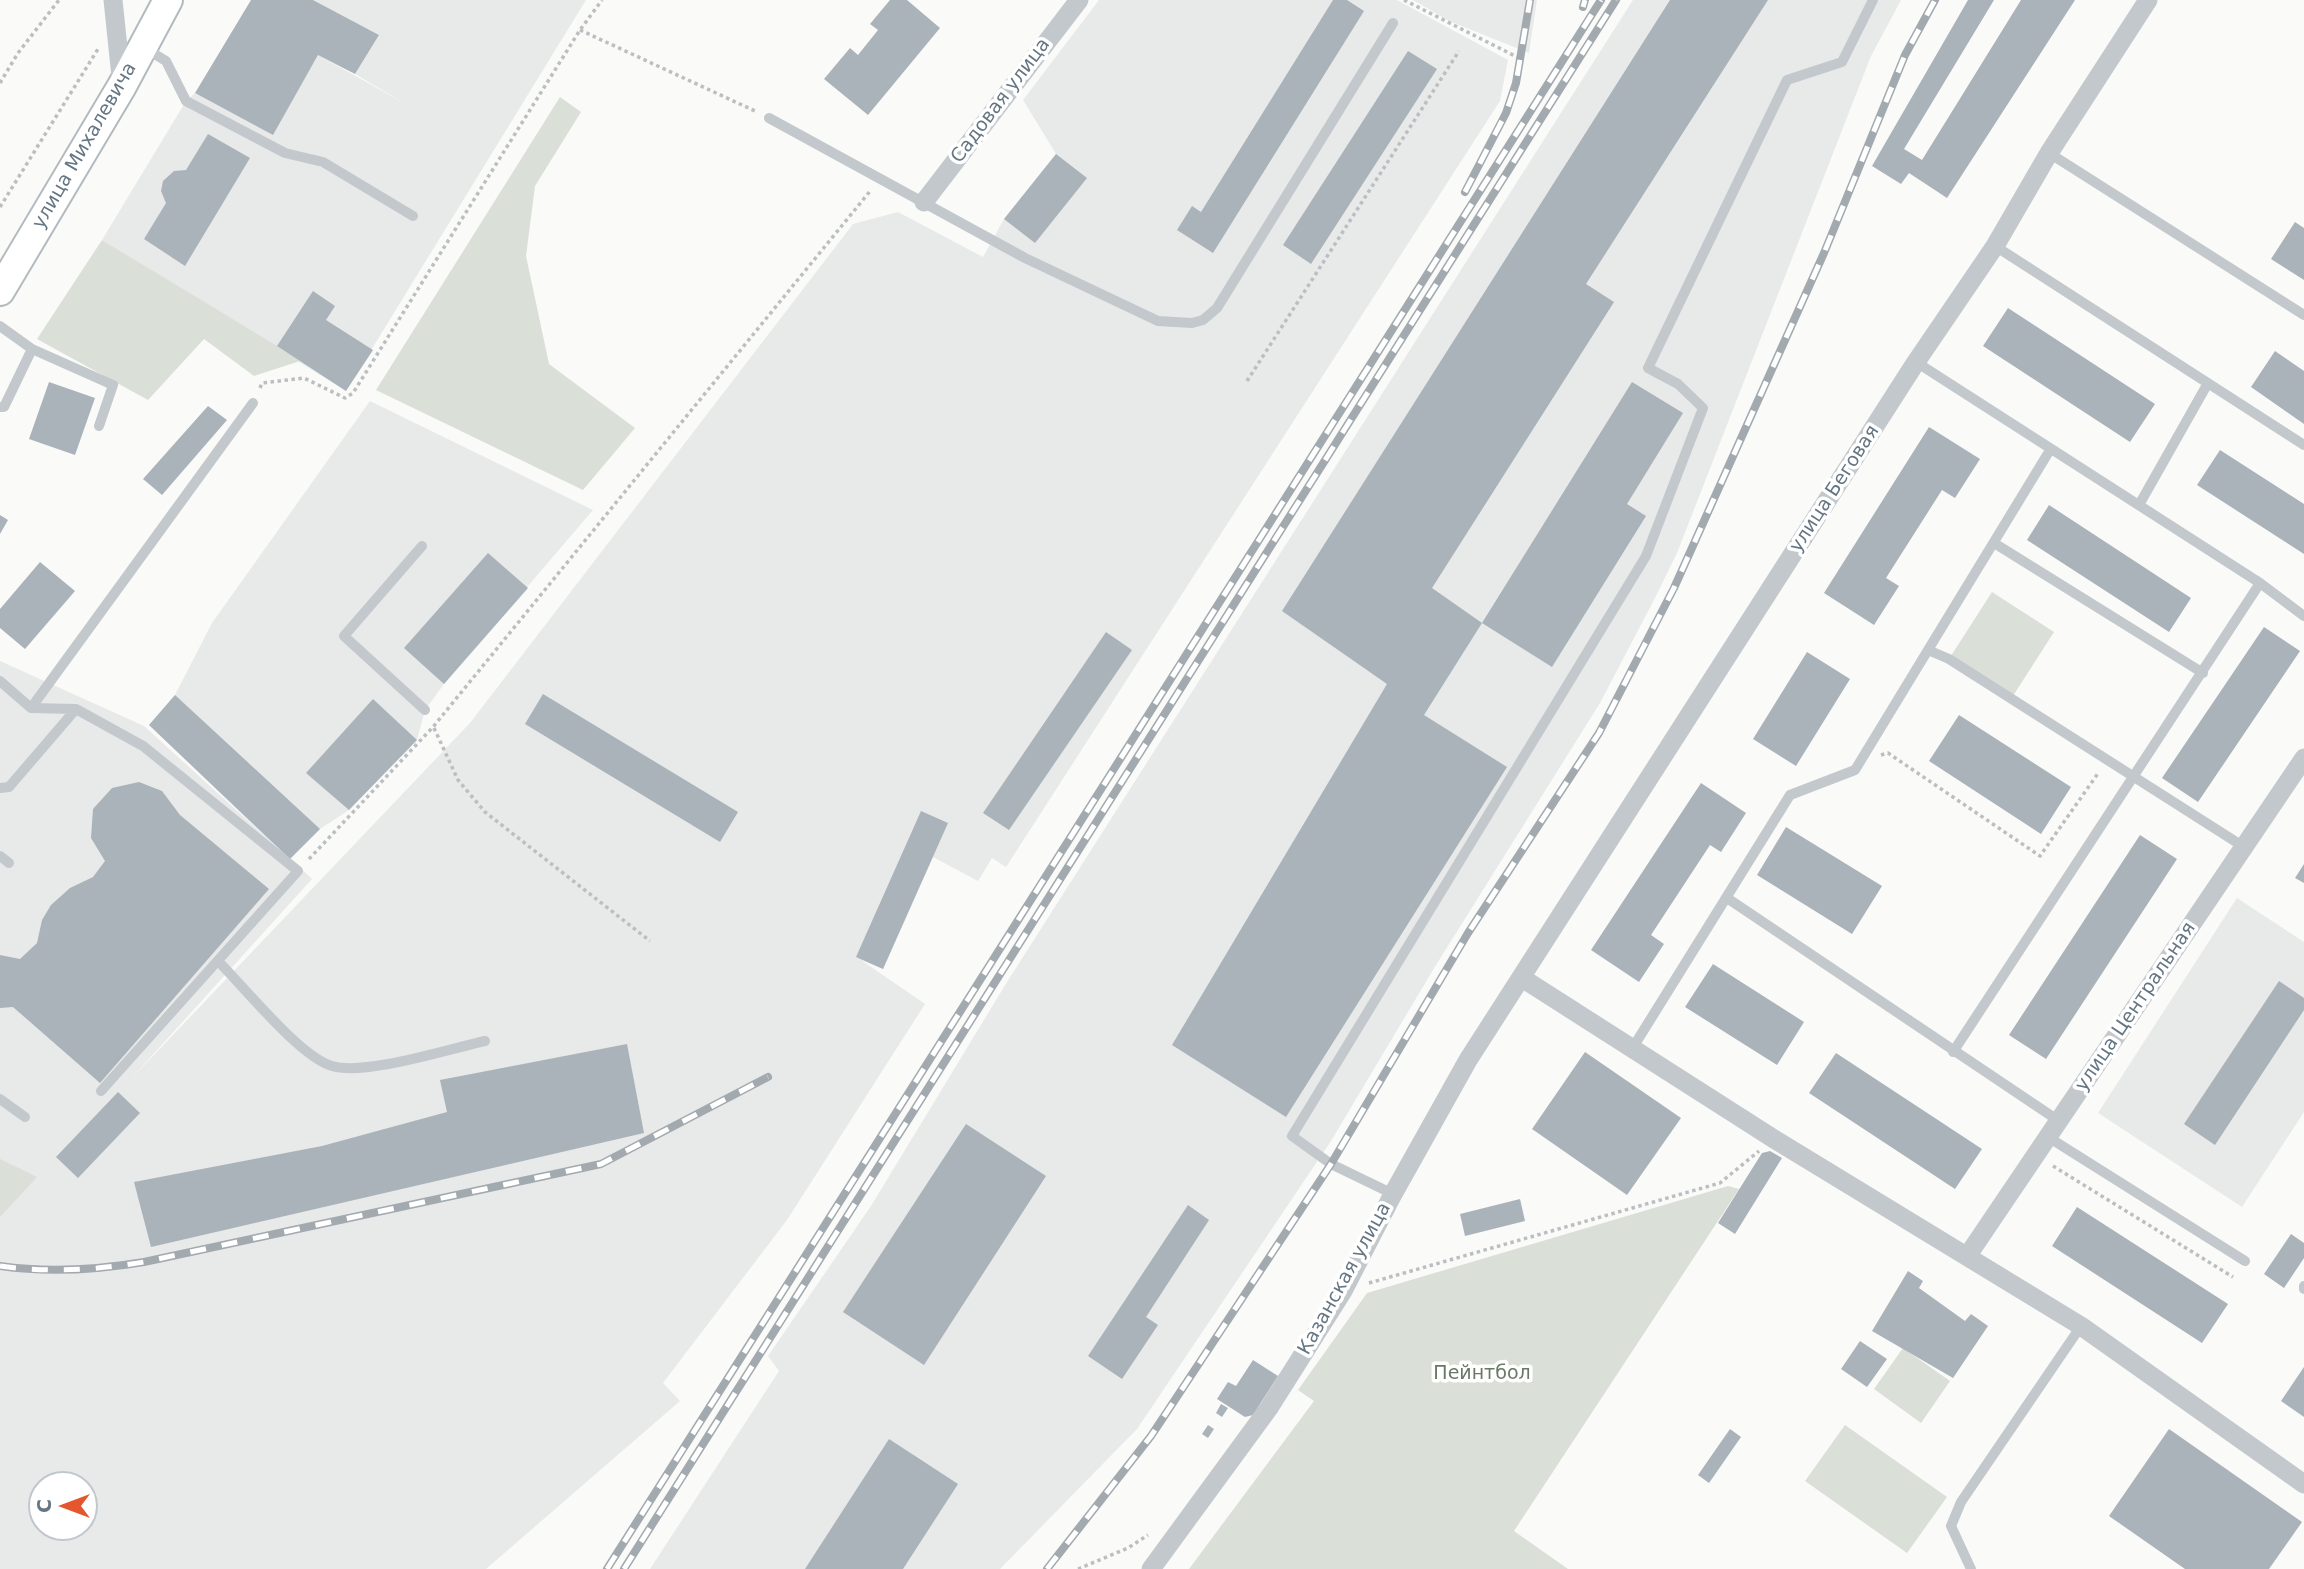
<!DOCTYPE html>
<html>
<head>
<meta charset="utf-8">
<style>
	body { margin:0 }
	#map { position:relative; width:2304px; height:1569px; overflow:hidden; background:#fafaf8; font-family:"DejaVu Sans",sans-serif }
	canvas { display:block }
	.north { position:absolute; left:28px; top:1471px; width:70px; height:70px; box-sizing:border-box; background:#fff; border:2px solid #c1c8cd; border-radius:50%; rotate:270deg; font-size:19px; font-weight:700; line-height:28px; text-align:center; color:#657683 }
	.north::after { content:''; display:block; margin:auto; width:24px; height:32px; background:#e4572e; clip-path:polygon(50% 0,100% 100%,50% 72%,0 100%) }
</style>
</head>
<body>
<div id="map">
<canvas width="2304" height="1569"></canvas>
<div class="north">С</div>
</div>
<script>
const g = document.querySelector('canvas').getContext('2d');
g.lineJoin = 'round';
function paint(path, color) { g.fillStyle = color; g.fill(path, 'evenodd'); }
function stroke(path, color, width, dash) { g.strokeStyle = color; g.lineWidth = width; g.lineCap = dash ? 'butt' : 'round'; g.setLineDash(dash || []); g.stroke(path); }
function label(font, color, halo, rows, align = 'center') {
  g.font = font + ' "DejaVu Sans",sans-serif'; g.lineWidth = 7; g.setLineDash([]); g.textBaseline = 'middle'; g.strokeStyle = halo; g.fillStyle = color; for (const [text, x, y, turn = 0] of rows) {
    g.save(); g.translate(x, y); g.rotate((+turn || 0) * Math.PI / 180); g.textAlign = isNaN(turn) ? turn : align; if (halo) g.strokeText(text, 0, 0); g.fillText(text, 0, 0); g.restore();
  }
}
paint(new Path2D(`
	M 313,0 L 586,0 L 346,391 L 102,240 L 186,101 L 195,93 L 273,134 L 318,55 L 404,103 L 355,74 L 379,35 Z
	M 1099,0 L 1397,0 L 1508,60 L 1500,101 L 1006,867 L 992,858 L 978,881 L 933,857 L 883,969 L 861,960 L 925,1004 L 787,1220 L 663,1383 L 680,1401 L 486,1569 L 0,1569 L 0,661 L 144,726 L 267,838 L 149,725 L 175,695 L 212,623 L 370,401 L 593,510 L 444,684 L 425,710 L 417,740 L 349,810 L 320,829 L 290,858 L 312,879 L 130,1080 L 470,723 L 853,224 L 898,212 L 983,257 L 1004,219 L 1056,154 L 1023,100 ZM 42,1485 L 84,1485 L 84,1527 L 42,1527 Z
	M 1413,0 L 1537,0 L 1529,53 L 1449,21 Z
	M 1633,0 L 1901,0 L 1871,56 L 1677,553 L 1655,598 L 1600,703 L 1436,965 L 1331,1141 L 1137,1429 L 1000,1569 L 650,1569 L 779,1371 L 768,1356 L 871,1206 L 1007,982 Z
	M 2237,898 L 2304,942 L 2304,1112 L 2242,1207 L 2098,1113 Z`), '#e8e9e9');
paint(new Path2D(`
	M 560,97 L 581,112 L 535,186 L 526,256 L 549,364 L 635,428 L 583,490 L 376,390 Z
	M 102,240 L 277,346 L 300,361 L 254,376 L 204,339 L 148,400 L 37,339 Z
	M 1992,592 L 2054,632 L 2011,699 L 1949,659 Z
	M 0,1159 L 37,1177 L 0,1217 Z
	M 1728,1186 L 1739,1189 L 1514,1531 L 1568,1569 L 1189,1569 L 1314,1401 L 1298,1390 L 1367,1293 Z
	M 1903,1348 L 1950,1381 L 1921,1423 L 1874,1389 Z
	M 1845,1425 L 1947,1497 L 1907,1553 L 1805,1481 Z`), '#dadfd7');
paint(new Path2D(`
	M 251,0 L 313,0 L 379,35 L 355,74 L 318,55 L 273,135 L 195,93 Z
	M 890,0 L 907,0 L 940,28 L 868,115 L 824,79 L 850,48 L 858,55 L 878,30 L 870,24 Z
	M 1333,0 L 1347,0 L 1364,11 L 1213,253 L 1177,230 L 1192,206 L 1201,212 Z
	M 1670,0 L 1768,0 L 1586,284 L 1614,302 L 1432,588 L 1482,623 L 1632,382 L 1683,413 L 1627,504 L 1646,516 L 1552,667 L 1482,623 L 1424,715 L 1507,767 L 1286,1117 L 1172,1045 L 1387,684 L 1282,611 Z
	M 1968,0 L 1994,0 L 1904,149 L 1922,160 L 2021,0 L 2075,0 L 1947,198 L 1909,173 L 1901,184 L 1872,166 Z
	M 1408,51 L 1437,69 L 1311,264 L 1283,245 Z
	M 208,134 L 250,158 L 185,266 L 144,239 L 166,203 L 161,191 L 163,181 L 174,171 L 186,170 Z
	M 1056,154 L 1087,178 L 1035,243 L 1004,219 Z
	M 2295,222 L 2304,228 L 2304,280 L 2271,259 Z
	M 313,291 L 335,306 L 326,320 L 373,350 L 346,391 L 277,346 Z
	M 2008,308 L 2155,404 L 2130,442 L 1983,346 Z
	M 2275,351 L 2304,371 L 2304,424 L 2251,387 Z
	M 49,382 L 95,398 L 75,455 L 29,439 Z
	M 208,406 L 227,420 L 162,495 L 143,479 Z
	M 1929,427 L 1980,459 L 1955,498 L 1942,490 L 1886,578 L 1899,586 L 1874,625 L 1824,593 Z
	M 2220,450 L 2304,504 L 2304,554 L 2197,485 Z
	M 2049,505 L 2191,598 L 2169,632 L 2027,540 Z
	M 0,515 L 8,520 L 0,534 Z
	M 488,553 L 528,588 L 444,684 L 404,648 Z
	M 40,562 L 75,591 L 25,649 L 0,628 L 0,609 Z
	M 2264,627 L 2300,651 L 2198,802 L 2162,778 Z
	M 1106,632 L 1132,650 L 1009,830 L 983,813 Z
	M 1807,652 L 1850,679 L 1796,766 L 1753,739 Z
	M 543,694 L 738,812 L 720,842 L 525,724 Z
	M 175,695 L 320,829 L 290,859 L 149,725 Z
	M 373,699 L 417,740 L 349,810 L 306,773 Z
	M 1959,715 L 2071,787 L 2041,834 L 1929,761 Z
	M 139,782 L 162,791 L 180,815 L 269,889 L 100,1083 L 13,1007 L 0,1008 L 0,955 L 20,959 L 37,943 L 42,920 L 51,905 L 70,888 L 93,877 L 105,861 L 91,838 L 93,809 L 112,788 Z
	M 1701,783 L 1746,813 L 1721,852 L 1710,845 L 1651,935 L 1664,944 L 1639,982 L 1591,950 Z
	M 921,811 L 948,823 L 883,969 L 856,957 Z
	M 1786,827 L 1882,886 L 1852,934 L 1757,875 Z
	M 2140,835 L 2177,859 L 2046,1059 L 2009,1035 Z
	M 2304,864 L 2304,883 L 2295,878 Z
	M 1713,964 L 1804,1022 L 1777,1065 L 1685,1007 Z
	M 2279,981 L 2304,998 L 2304,1010 L 2215,1145 L 2184,1124 Z
	M 627,1044 L 644,1133 L 151,1247 L 134,1182 L 322,1146 L 447,1112 L 440,1080 Z
	M 1585,1052 L 1681,1118 L 1627,1195 L 1532,1129 Z
	M 1836,1053 L 1982,1149 L 1955,1189 L 1809,1093 Z
	M 118,1092 L 140,1113 L 78,1178 L 56,1157 Z
	M 966,1124 L 1046,1176 L 924,1365 L 843,1312 Z
	M 1770,1151 L 1782,1158 L 1735,1234 L 1718,1223 L 1762,1153 Z
	M 1520,1199 L 1525,1221 L 1465,1236 L 1460,1214 Z
	M 1188,1205 L 1209,1220 L 1146,1317 L 1158,1325 L 1122,1379 L 1088,1356 Z
	M 2077,1207 L 2228,1304 L 2202,1343 L 2052,1246 Z
	M 2291,1234 L 2304,1243 L 2304,1258 L 2284,1288 L 2264,1274 Z
	M 1908,1271 L 1923,1281 L 1919,1288 L 1965,1321 L 1971,1314 L 1988,1326 L 1953,1378 L 1872,1331 Z
	M 1860,1341 L 1887,1359 L 1867,1387 L 1841,1369 Z
	M 1253,1360 L 1278,1376 L 1253,1415 L 1245,1417 L 1217,1399 L 1228,1382 L 1236,1386 Z
	M 2304,1367 L 2304,1417 L 2281,1401 Z
	M 1221,1404 L 1228,1408 L 1222,1417 L 1216,1413 Z
	M 1208,1425 L 1214,1429 L 1208,1438 L 1202,1434 Z
	M 1730,1429 L 1741,1437 L 1709,1483 L 1698,1475 Z
	M 2169,1429 L 2302,1522 L 2269,1569 L 2185,1569 L 2109,1516 Z
	M 889,1439 L 958,1484 L 903,1569 L 805,1569 Z`), '#aab3b9');
const secondary = new Path2D(`
	M 0,291 L 122,86 L 168,0`);
stroke(secondary, '#b3babf', 32);
stroke(new Path2D(`
	M 1404,0 L 1521,59
	M 580,30 L 755,111
	M 0,83 L 18,53 L 59,0
	M 0,207 L 98,49
	M 1247,381 L 1459,51
	M 260,388 L 262,383 L 304,378 L 345,398 L 353,393 L 580,30 L 602,0
	M 434,728 L 458,780 L 485,812 L 650,941
	M 1881,755 L 1888,753 L 2040,856 L 2099,772
	M 309,859 L 433,727 L 871,190
	M 2053,1166 L 2233,1277
	M 1369,1283 L 1720,1183 L 1759,1151
	M 1078,1569 L 1128,1548 L 1148,1535`), '#bbbfc2', 3.5, [3.5, 3.5]);
stroke(new Path2D(`
	M 143,47 L 166,61 L 186,101 L 285,153 L 323,162 L 413,216
	M 769,118 L 1025,258 L 1158,321 L 1192,323 L 1203,320 L 1217,308 L 1393,23
	M 2049,153 L 2304,315
	M 1995,246 L 2304,445
	M 0,326 L 32,349 L 4,407 L 0,407
	M 32,349 L 113,385 L 99,426
	M 1916,362 L 2260,583 L 2304,616
	M 2050,450 L 1928,650 L 1949,659 L 2244,847
	M 2139,505 L 2208,383
	M 1994,543 L 2203,673
	M 422,546 L 344,636 L 425,710
	M 0,681 L 31,708 L 76,709 L 143,746 L 298,871 L 101,1091
	M 31,708 L 253,403
	M 0,788 L 9,787 L 76,709
	M 0,856 L 9,863
	M 1727,898 L 2059,1121
	M 218,961 C 244,987 300,1057 332,1066 C 364,1076 449,1049 485,1041
	M 1632,1049 L 1790,795 L 1855,770 L 1928,650
	M 1953,1052 L 2260,583
	M 0,1099 L 25,1117
	M 2048,1137 L 2245,1261
	M 1393,1194 L 1331,1164 L 1292,1136 L 1646,556 L 1703,408 L 1678,384 L 1648,368 L 1787,80 L 1842,62 L 1873,0
	M 2304,1286 L 2304,1289
	M 1971,1569 L 1951,1526 L 1961,1502 L 2081,1326`), '#c3c8cc', 10);
stroke(new Path2D(`
	M 113,0 L 122,86
	M 924,202 L 1079,0
	M 1522,978 L 1774,1139 L 2081,1326 L 2304,1484
	M 1968,1255 L 2304,758
	M 1151,1569 L 1269,1408 L 1343,1291 L 1393,1194 L 1468,1060 L 1916,362 L 1995,246 L 2049,153 L 2148,0`), '#c3c8cc', 19);
stroke(secondary, '#fff', 28);
const rail = new Path2D(`
	M 1583,7 L 1585,0
	M 1465,192 L 1506,113 L 1516,83 L 1530,0
	M 0,1266 C 48,1273 96,1270 144,1262 L 601,1164 L 768,1077
	M 607,1569 L 1601,0
	M 624,1569 L 1616,0
	M 1047,1569 L 1151,1436 L 1331,1164 L 1468,933 L 1599,733 L 1674,588 L 1824,253 L 1905,55 L 1935,0`);
stroke(rail, '#a2aab0', 8);
stroke(rail, '#fff', 5, [16]);
label('19px', '#657683', '#fff', [
	["Садовая улица",1001,101,-53],
	["улица Михалевича",85,146,-60],
	["улица Беговая",1835,489,-57],
	["улица Центральная",2136,1007,-56],
	["Казанская улица",1345,1279,-61]
]);
label('19px', '#687a64', '#fff', [
	["Пейнтбол",1482,1374]
]);
</script>
</body>
</html>
